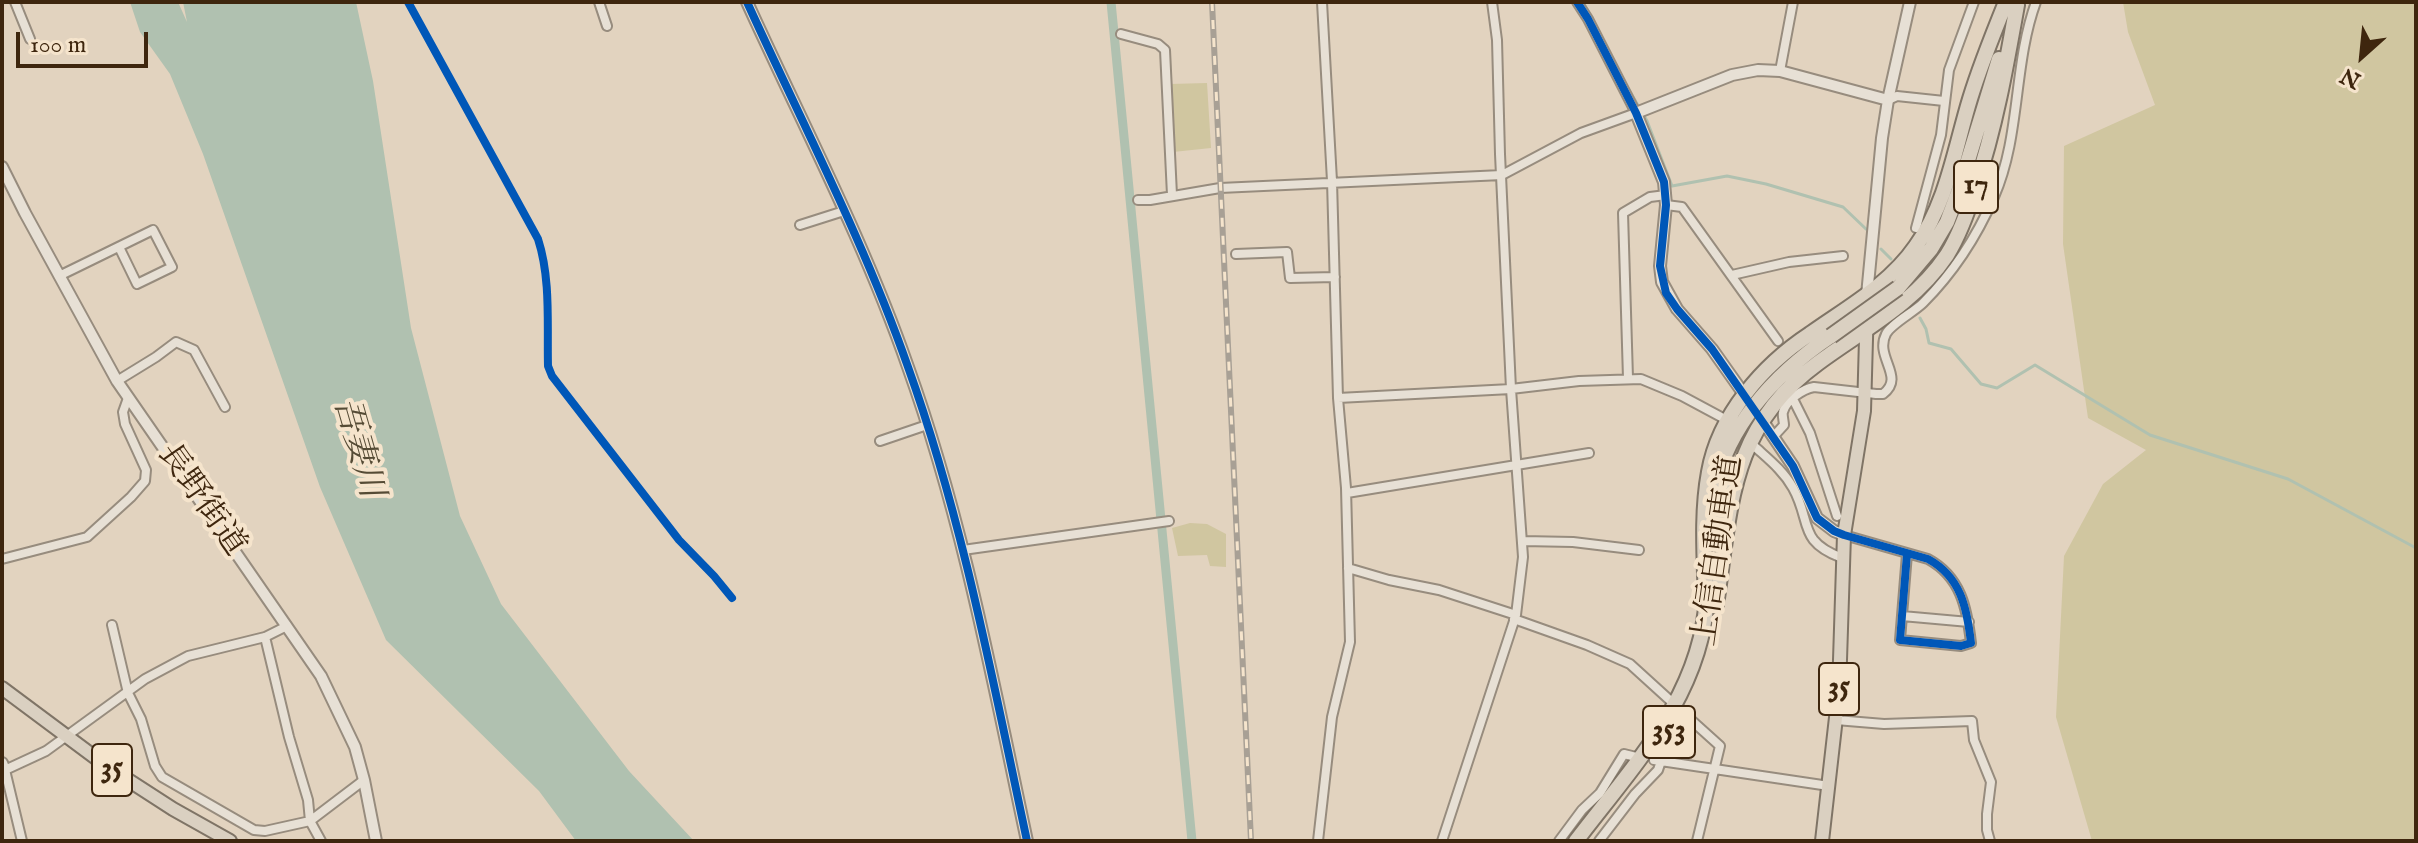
<!DOCTYPE html>
<html>
<head>
<meta charset="utf-8">
<style>
	body { margin:0 }
	#map { position:relative; width:2418px; height:843px; overflow:hidden; background:#e2d3bf; font-family:"IM FELL English",serif }
	canvas { display:block }
	.frame { position:absolute; inset:0; border:4px solid #3e260e; pointer-events:none }
	.north { position:absolute; left:2322px; top:16px; width:80px; height:80px; -webkit-text-stroke:6px #f5e4cc; paint-order:stroke; rotate:207deg; font-size:22px; font-weight:700; line-height:32px; text-align:center; color:#3e260e }
	.north::after { content:''; display:block; margin:auto; width:28px; height:36px; background:#3e260e; clip-path:polygon(50% 0,100% 100%,50% 72%,0 100%) }
	.scale { position:absolute; left:16px; top:32px; width:132px; height:36px; box-sizing:border-box; border:4px solid #3e260e; border-top:0; padding-left:10px; font-size:24px; line-height:28px; white-space:nowrap; color:#3e260e; -webkit-text-stroke:6px #f5e4cc; paint-order:stroke }
</style>
</head>
<body>
<div id="map">
<canvas width="2418" height="843"></canvas>
<div class="frame"></div>
<div class="north">N</div>
<div class="scale">100 m</div>
</div>
<script>
const g = document.querySelector('canvas').getContext('2d');
g.lineJoin = 'round';
function paint(path, color) { g.fillStyle = color; g.fill(path, 'evenodd'); }
function stroke(path, color, width, dash) { g.strokeStyle = color; g.lineWidth = width; g.lineCap = dash ? 'butt' : 'round'; g.setLineDash(dash || []); g.stroke(path); }
function label(font, color, halo, rows, align = 'center') {
  g.font = font + ' "IM FELL English","Noto Serif JP",serif'; g.lineWidth = 8; g.setLineDash([]); g.textBaseline = 'middle'; g.strokeStyle = halo; g.fillStyle = color; for (const [text, x, y, turn = 0] of rows) {
    g.save(); g.translate(x, y); g.rotate((+turn || 0) * Math.PI / 180); g.textAlign = isNaN(turn) ? turn : align; if (halo) g.strokeText(text, 0, 0); g.fillText(text, 0, 0); g.restore();
  }
}
paint(new Path2D(`
	M 2123,2 L 2416,2 L 2416,841 L 2092,841 L 2056,717 L 2064,556 L 2103,484 L 2146,450 L 2088,418 L 2063,244 L 2064,146 L 2155,105 L 2128,32 Z
	M 1207,83 L 1211,148 L 1173,152 L 1170,84 Z
	M 1190,523 L 1207,524 L 1226,534 L 1226,567 L 1210,566 L 1207,555 L 1178,556 L 1172,528 Z`), '#d0c6a0');
paint(new Path2D(`
	M 130,2 L 178,2 L 187,22 L 183,2 L 356,2 L 373,81 L 411,328 L 460,516 L 501,604 L 629,771 L 694,841 L 576,841 L 539,791 L 386,640 L 320,487 L 203,154 L 170,74 L 140,32 Z`), '#b0c1b0');
stroke(new Path2D(`
	M 1583,2 L 1593,20
	M 1628,88 L 1647,121 L 1672,186 L 1727,176 L 1766,184 L 1843,207 L 1866,229
	M 1881,249 L 1891,259
	M 1920,318 L 1926,329 L 1929,343 L 1951,349 L 1981,384 L 1997,388 L 2035,365 L 2150,435 L 2288,479 L 2416,548`), '#b0c1b0', 3);
stroke(new Path2D(`
	M 1111,2 L 1192,841`), '#b0c1b0', 9);
stroke(new Path2D(`
	M 1674,704 L 1690,719`), '#c1b09c', 8, [8, 4]);
const minor = new Path2D(`
	M 15,2 L 30,39
	M 599,2 L 607,26
	M 1121,34 L 1158,44 L 1165,50 L 1172,195
	M 1780,71 L 1793,2
	M 1888,100 L 1897,96 L 1944,101
	M 1138,200 L 1150,200 L 1220,188 L 1502,175 L 1581,133 L 1636,113 L 1588,19 L 1577,2
	M 1666,205 L 1682,207 L 1778,341
	M 800,225 L 844,211
	M 1916,228 L 1941,135 L 1949,70 L 1974,2
	M 1236,254 L 1287,252 L 1290,278 L 1335,277
	M 1732,275 L 1789,262 L 1843,256
	M 59,276 L 153,230 L 172,267 L 137,284 L 119,247
	M 1628,378 L 1623,213 L 1650,197 L 1666,195
	M 117,381 L 156,357 L 176,342 L 194,350 L 225,407
	M 1338,398 L 1511,389 L 1579,381 L 1641,379 L 1682,396 L 1723,418
	M 1793,399 L 1810,433 L 1837,516
	M 1773,437 L 1784,425 C 1784,422 1782,415 1783,412 C 1786,400 1803,389 1814,387 L 1876,394 L 1883,394 C 1906,377 1874,357 1886,334 C 1891,324 1914,312 1923,303 C 1953,273 1977,236 1994,197 C 2021,136 2013,65 2036,2
	M 880,441 L 927,425
	M 1753,445 C 1767,458 1783,470 1793,488 C 1812,522 1797,541 1842,558
	M 1347,493 L 1589,453
	M 1844,535 L 1928,559 C 1961,577 1967,608 1971,643 L 1961,646 L 1900,640 L 1907,554
	M 1523,541 L 1573,542 L 1639,550
	M 963,550 L 1169,521
	M 2,559 L 87,537 L 131,497 L 145,481 L 146,470 L 125,424 L 123,412 L 128,398
	M 1348,568 L 1389,580 L 1439,590 L 1516,615
	M 1902,616 L 1969,622
	M 1514,619 L 1587,645 L 1630,664 L 1674,704
	M 112,625 L 128,693 L 141,719 L 155,766 L 162,777 L 254,830 L 265,831 L 310,821 L 364,780
	M 265,637 L 289,737 L 308,800 L 310,821 L 321,841
	M 1690,719 L 1720,746 L 1697,841
	M 1836,720 L 1884,724 L 1972,721 L 1974,740 L 1991,782 L 1987,814 L 1987,830 L 1990,841
	M 1654,760 L 1829,786
	M 22,841 L 5,770 L 46,751 L 145,679 L 188,656 L 265,637 L 287,626
	M 1318,841 L 1332,717 L 1350,642 L 1346,488 L 1338,398 L 1332,181 L 1322,2
	M 1442,841 L 1516,615 L 1523,557 L 1511,389 L 1500,154 L 1497,40 L 1492,2
	M 1559,841 L 1582,810 L 1600,793 L 1624,754 L 1636,757
	M 1599,841 L 1635,794 L 1658,770 L 1661,761`);
const tertiary = new Path2D(`
	M 747,2 C 802,123 864,241 908,367 C 963,520 993,682 1027,841
	M 2,167 L 25,213 L 117,381 L 321,676 L 355,747 L 364,780 L 376,841
	M 1867,295 L 1882,138 L 1888,100 L 1910,2
	M 1741,390 L 1712,349 L 1677,309 L 1662,282 L 1660,266 L 1666,205 L 1664,182 L 1636,113 L 1732,75 L 1758,70 L 1780,71 L 1888,100
	M 1766,426 L 1793,466 L 1817,518 L 1834,531 L 1844,535
	M 2,763 L 5,770`);
const primary = new Path2D(`
	M 2,688 L 108,767 L 173,809 L 230,841
	M 1822,841 L 1839,691 L 1844,535 L 1864,411 L 1867,303`);
const trunk = new Path2D(`
	M 1898,288 L 1931,249 L 1947,222 L 1958,193 L 1999,59
	M 1714,487 C 1731,421 1776,373 1831,336
	M 1719,531 L 1725,476
	M 1706,605 C 1705,561 1701,515 1709,472 C 1719,415 1763,365 1810,334 C 1848,307 1889,285 1916,246 C 1947,203 1955,148 1970,99 C 1980,66 1993,34 2006,2
	M 1716,605 C 1731,506 1729,428 1818,363 C 1864,329 1914,304 1947,255 C 1960,234 1968,211 1975,188 C 1995,129 2006,67 2017,5
	M 1576,841 C 1633,766 1702,695 1707,596`);
stroke(minor, '#978c7e', 12);
stroke(tertiary, '#978c7e', 14);
stroke(primary, '#7f7466', 16);
stroke(trunk, '#7f7466', 18);
stroke(minor, '#e7e0d5', 8);
stroke(tertiary, '#e7e0d5', 10);
stroke(primary, '#dad0c1', 12);
stroke(trunk, '#dad0c1', 14);
const rail = new Path2D(`
	M 1212,2 L 1251,841`);
stroke(rail, '#a8a095', 6);
stroke(rail, '#f5e4cc', 3, [9]);
const trunkBridge = new Path2D(`
	M 1831,336 L 1898,288`);
stroke(trunkBridge, '#7f7466', 18, []);
stroke(trunkBridge, '#dad0c1', 14);
stroke(new Path2D(`
	M 408,2 L 538,239 C 551,279 547,324 548,366 L 552,376 L 679,540 L 714,576 L 732,598
	M 747,2 C 802,123 864,241 908,367 C 963,520 993,682 1027,841
	M 1577,2 L 1588,19 L 1636,113 L 1664,182 L 1666,205 L 1660,266 L 1666,293 L 1677,309 L 1712,349 L 1793,466 L 1817,518 L 1834,531 L 1844,535 L 1928,559 C 1961,577 1967,608 1971,643 L 1961,646 L 1900,640 L 1907,554`), '#0057b8', 8);
for (const [x, y, w] of [
	[1976,187,44],
	[1839,689,40],
	[1669,732,52],
	[112,770,40]
]) { const box = new Path2D(); box.roundRect(x - w / 2, y - 26, w, 52, 6); g.fillStyle = '#f5e4cc'; g.fill(box); stroke(box, '#3e260e', 2); }
label('bold 30px', '#3e260e', null, [
	["17",1976,187],
	["35",1839,689],
	["353",1669,732],
	["35",112,770]
]);
label('32px', '#3e260e', '#f5e4cc', [
	["長野街道",200,501,55],
	["上信自動車道",1720,551,-82]
]);
label('italic 34px', '#554b35', '#f5e4cc', [
	["吾妻川",356,448,74]
]);
</script>
</body>
</html>
